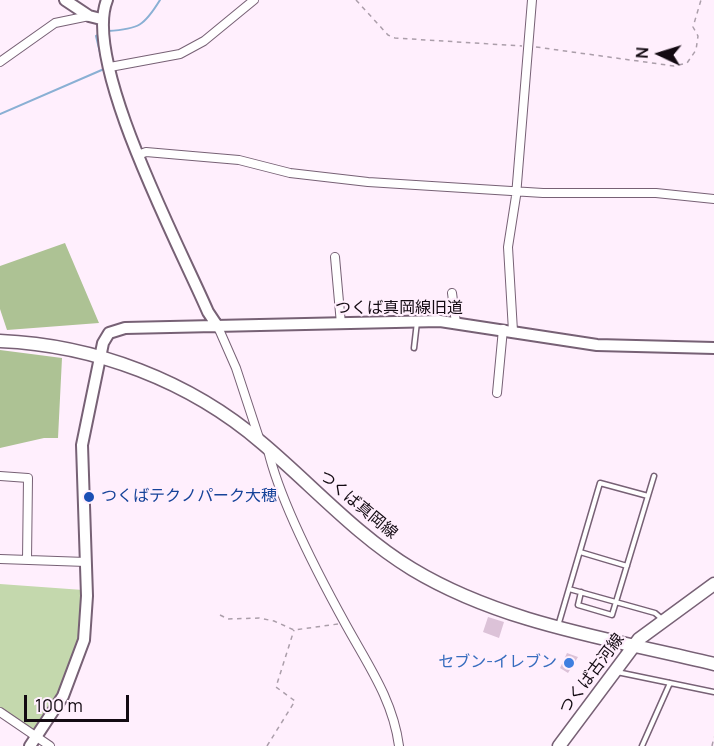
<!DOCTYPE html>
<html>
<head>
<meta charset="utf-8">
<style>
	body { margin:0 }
	#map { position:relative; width:714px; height:746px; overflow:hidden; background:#ffeffd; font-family:Manrope,sans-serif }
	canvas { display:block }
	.north { position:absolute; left:630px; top:24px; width:60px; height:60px; -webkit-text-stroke:4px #ffeffd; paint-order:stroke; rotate:274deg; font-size:16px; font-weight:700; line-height:24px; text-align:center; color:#130a12 }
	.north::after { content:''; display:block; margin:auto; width:21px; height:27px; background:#130a12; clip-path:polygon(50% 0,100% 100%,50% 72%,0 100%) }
	.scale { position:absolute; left:24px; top:695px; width:105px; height:27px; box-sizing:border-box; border:3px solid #130a12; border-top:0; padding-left:8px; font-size:18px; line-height:21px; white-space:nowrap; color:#130a12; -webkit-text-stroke:4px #ffeffd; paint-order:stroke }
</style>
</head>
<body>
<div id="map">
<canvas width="714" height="746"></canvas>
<div class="north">N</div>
<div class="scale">100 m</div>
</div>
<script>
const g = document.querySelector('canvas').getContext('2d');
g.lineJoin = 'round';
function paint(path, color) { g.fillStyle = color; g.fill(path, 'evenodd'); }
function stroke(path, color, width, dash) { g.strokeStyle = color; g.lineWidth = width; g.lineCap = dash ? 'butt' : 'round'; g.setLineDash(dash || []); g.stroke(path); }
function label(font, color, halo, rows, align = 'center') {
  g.font = font + ' Manrope,"Noto Sans JP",sans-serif'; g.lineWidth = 4.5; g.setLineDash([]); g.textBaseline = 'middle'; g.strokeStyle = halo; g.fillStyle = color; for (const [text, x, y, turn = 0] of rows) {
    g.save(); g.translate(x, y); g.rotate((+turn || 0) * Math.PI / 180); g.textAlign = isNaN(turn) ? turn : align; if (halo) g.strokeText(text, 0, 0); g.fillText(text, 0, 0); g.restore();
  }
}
paint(new Path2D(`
	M 0,584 L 83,590 C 80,652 68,679 35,730 L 0,708 Z`), '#c4d8ad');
paint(new Path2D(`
	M 65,243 L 99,323 L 7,330 L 0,309 L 0,266 Z
	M 0,350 L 62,358 L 58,438 L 44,438 L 0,448 Z`), '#adc294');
stroke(new Path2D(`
	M 108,31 C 139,29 144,26 160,0
	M 0,114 L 104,69 L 96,36 L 100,34`), '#8ab0d4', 2);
paint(new Path2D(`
	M 488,617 L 504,622 L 499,638 L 483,632 Z
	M 567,653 L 578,657 L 568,673 L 560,668 Z`), '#dcc2d8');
const lane = new Path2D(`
	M 414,348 L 417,322
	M 580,552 L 627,566
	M 569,589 L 655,613 L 662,619
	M 581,592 L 578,605 L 612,615 L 654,476
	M 558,626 L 600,483 L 648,496
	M 617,672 L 714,692
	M 642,746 L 670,683`);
const street = new Path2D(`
	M 0,62 L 55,23 L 89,16
	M 110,67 L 180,54 L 204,41 L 254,0
	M 138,155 L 146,152 L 239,160 L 290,173 L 368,182 L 543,193 L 656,193 L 714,199
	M 335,257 L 341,324
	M 452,293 L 456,323
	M 218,327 L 236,368 L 260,441
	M 513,331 L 508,247 L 516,196 L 532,0
	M 497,393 L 503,329
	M 268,450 C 280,501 320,578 346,625 C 368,665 393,700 399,746
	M 0,476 L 28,478 L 27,560
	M 0,559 L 86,562
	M 0,712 L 50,746`);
const secondary = new Path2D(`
	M 65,0 L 89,16 L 101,19
	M 107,0 C 82,62 180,247 208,312 L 218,327
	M 30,746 L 63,696 L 84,640 L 87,596 L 82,445 L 103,343 L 109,333 L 125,328 L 440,321 L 597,345 L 714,348`);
const primary = new Path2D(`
	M 0,341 C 95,345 190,381 262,443 C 312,485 356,535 412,569 C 503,624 612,639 714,664
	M 559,746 L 639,639 L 714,584`);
stroke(lane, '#776175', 7);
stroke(street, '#776175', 10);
stroke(secondary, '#776175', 14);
stroke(primary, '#776175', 15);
stroke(new Path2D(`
	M 356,0 L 388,35 L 395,38 L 522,46
	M 536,47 L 674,66 L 687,63 L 696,50 L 698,36 L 693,27 L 701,0
	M 220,615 L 228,619 L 259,618 L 274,621 L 294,630 L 338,624
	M 267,746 L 295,701 L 276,687 L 294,630
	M 712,746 L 714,737`), '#ab9eaa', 1.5, [4.5, 4.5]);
stroke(lane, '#fff', 4);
stroke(street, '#fff', 8);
stroke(secondary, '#fff', 10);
stroke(primary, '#fff', 12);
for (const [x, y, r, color] of [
	[89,497,6,"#1a4fb4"],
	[569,663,6,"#3f7fe0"]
]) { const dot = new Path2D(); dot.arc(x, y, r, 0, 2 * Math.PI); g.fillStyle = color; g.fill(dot); stroke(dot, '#ffeffd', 2); }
label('16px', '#130a12', '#ffeffd', [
	["つくば真岡線旧道",399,309],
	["つくば真岡線",358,505,40],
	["つくば古河線",592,674,-53]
]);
label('16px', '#164399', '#ffeffd', [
	["つくばテクノパーク大穂",101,497]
], 'left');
label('16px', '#366cbe', '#ffeffd', [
	["セブン-イレブン",557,663]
], 'right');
</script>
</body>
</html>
